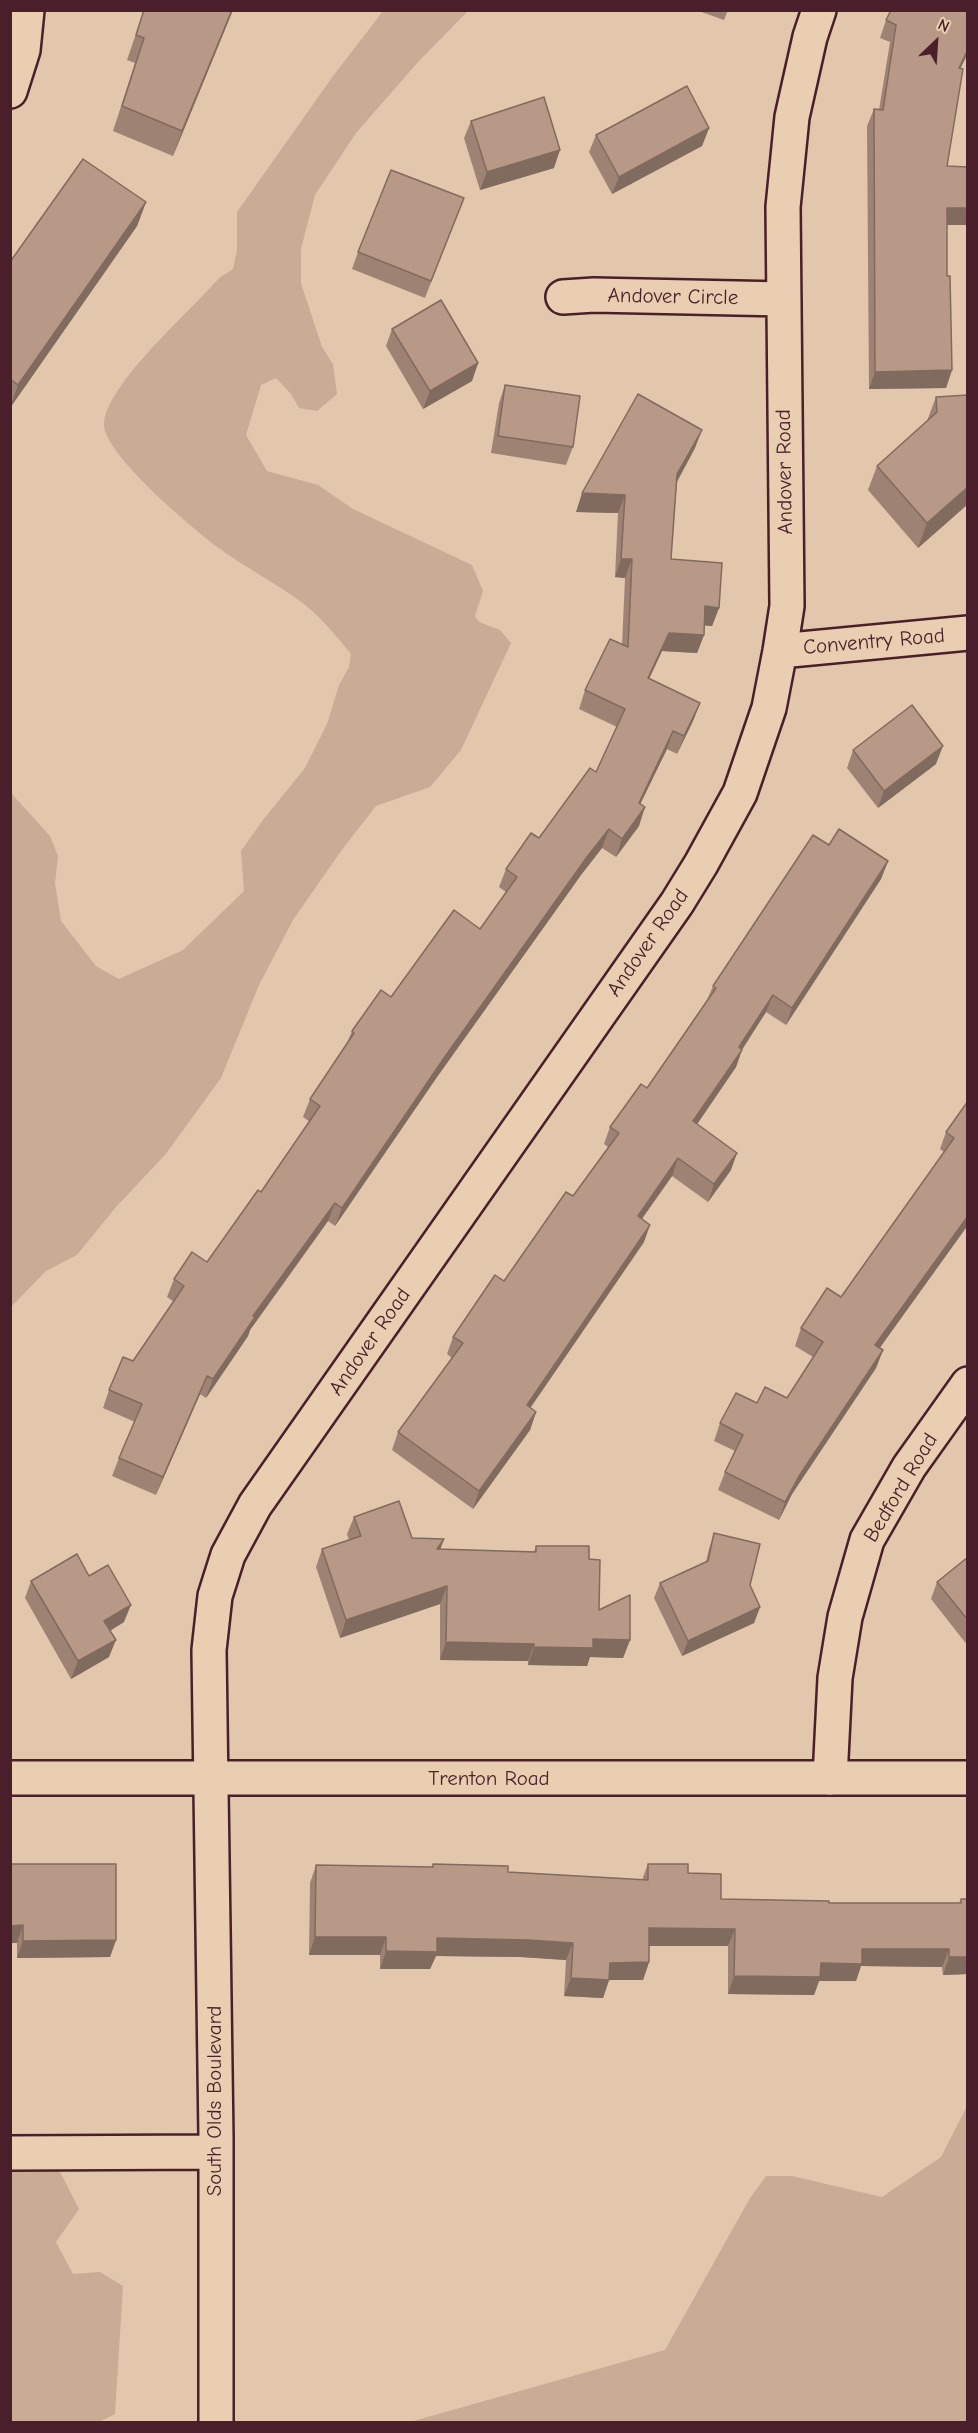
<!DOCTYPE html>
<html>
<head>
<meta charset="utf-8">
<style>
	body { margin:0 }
	#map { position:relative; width:978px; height:2433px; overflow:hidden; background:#e3c7ac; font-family:"Comic Neue",sans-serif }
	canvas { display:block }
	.frame { position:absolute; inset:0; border:12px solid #4a1f2b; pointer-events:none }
	.north { position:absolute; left:906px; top:12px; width:60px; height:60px; -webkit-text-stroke:4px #e9ceb1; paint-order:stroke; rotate:25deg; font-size:16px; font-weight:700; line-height:24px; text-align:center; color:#4a1f2b }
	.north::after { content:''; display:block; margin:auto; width:21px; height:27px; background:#4a1f2b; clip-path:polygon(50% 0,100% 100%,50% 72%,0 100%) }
</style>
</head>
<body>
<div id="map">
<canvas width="978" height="2433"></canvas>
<div class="frame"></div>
<div class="north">N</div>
</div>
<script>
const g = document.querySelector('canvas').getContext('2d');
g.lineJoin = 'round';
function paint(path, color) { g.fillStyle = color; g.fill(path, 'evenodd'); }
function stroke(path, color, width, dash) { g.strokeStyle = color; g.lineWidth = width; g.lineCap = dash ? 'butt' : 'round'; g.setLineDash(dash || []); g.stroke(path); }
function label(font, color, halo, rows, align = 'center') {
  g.font = font + ' "Comic Neue",sans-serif'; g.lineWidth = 6; g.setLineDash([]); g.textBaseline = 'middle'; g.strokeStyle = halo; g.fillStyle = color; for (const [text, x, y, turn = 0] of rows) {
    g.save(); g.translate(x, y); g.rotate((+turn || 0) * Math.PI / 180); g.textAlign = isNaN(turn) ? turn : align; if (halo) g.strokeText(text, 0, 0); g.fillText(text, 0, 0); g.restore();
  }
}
paint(new Path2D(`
	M 383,11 L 468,11 L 419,61 L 356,133 L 315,195 L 301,249 L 301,283 L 322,347 L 333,364 L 337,394 L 317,411 L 299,408 L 291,394 L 276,378 L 261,385 L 246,435 L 267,471 L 318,485 L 353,509 L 472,565 L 483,591 L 475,616 L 479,622 L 500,630 L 511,643 L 461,750 L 430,787 L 376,806 L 341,851 L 293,920 L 259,985 L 221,1078 L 165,1155 L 116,1207 L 77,1255 L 46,1271 L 11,1307 L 11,793 L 50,836 L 58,856 L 55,883 L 61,921 L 96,966 L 119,979 L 183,950 L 244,891 L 241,851 L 263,820 L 305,768 L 327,724 L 339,685 L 349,667 L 351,654 C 337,637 321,617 304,604 C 276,583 244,567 216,546 C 192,528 102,453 104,423 C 108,382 191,311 219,278 L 233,269 L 237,250 L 237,212 L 333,76 Z
	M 967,2106 L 967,2422 L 410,2422 L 665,2350 L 750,2198 L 766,2176 L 792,2176 L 882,2197 L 941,2157 Z
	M 10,2155 L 55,2162 L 79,2209 L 56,2242 L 73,2274 L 100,2272 L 123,2286 L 115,2414 L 99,2422 L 11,2422 Z`), '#caab96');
const minor = new Path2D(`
	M 10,91 L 23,50 L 27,10
	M 563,297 L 594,295 L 784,299
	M 780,651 L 968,633
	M 830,1778 L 835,1678 L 845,1617 L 867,1540 L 909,1467 L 968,1384
	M 10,2153 L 216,2152
	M 216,2422 L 216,2138 L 209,1650 L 215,1596 L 228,1555 L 255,1505 L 677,903 L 701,864 L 740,793 L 769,708 L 780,651 L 787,606 L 783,207 L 792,117 L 810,37 L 819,10`);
const major = new Path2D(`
	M 10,1778 L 968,1778`);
stroke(minor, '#4a1f2b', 38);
stroke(major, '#4a1f2b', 38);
stroke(minor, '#e9ceb1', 33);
stroke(major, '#e9ceb1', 33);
paint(new Path2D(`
	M 144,10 L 233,10 L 173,156 L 113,131 L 135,63 L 127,60 Z
	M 696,10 L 728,10 L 724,20 Z
	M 968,10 L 968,53 L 960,68 L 947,166 L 968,225 L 947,225 L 947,276 L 952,370 L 946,388 L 869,389 L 867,126 L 874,109 L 879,110 L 890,42 L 880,38 L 886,20 Z
	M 471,121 L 554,168 L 480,190 L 464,138 Z
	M 709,128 L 702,146 L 612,194 L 589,152 L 596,135 Z
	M 146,202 L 137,226 L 10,408 L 10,262 Z
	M 457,216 L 425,298 L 352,269 L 358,252 Z
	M 392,329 L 478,363 L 472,381 L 423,409 L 386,346 Z
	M 505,385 L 573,447 L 566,465 L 491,453 L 499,403 Z
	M 968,395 L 968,504 L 918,548 L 868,490 L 877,466 L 927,421 L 936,397 Z
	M 695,448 L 677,481 L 671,559 L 719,608 L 712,626 L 704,625 L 704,635 L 697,653 L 662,651 L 649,679 L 700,703 L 693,721 L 677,754 L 667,749 L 640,804 L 639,826 L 616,857 L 602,848 L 581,875 L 437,1077 L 335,1226 L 328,1221 L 250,1330 L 248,1336 L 206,1398 L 200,1394 L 156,1495 L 112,1476 L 119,1458 L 135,1422 L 103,1408 L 109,1390 L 133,1361 L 174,1302 L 167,1297 L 174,1279 L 207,1262 L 261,1192 L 310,1122 L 303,1117 L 310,1099 L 347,1043 L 352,1031 L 391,997 L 480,929 L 506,892 L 499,887 L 506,869 L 539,838 L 596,772 L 617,727 L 579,709 L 585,690 L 622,645 L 625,578 L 615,577 L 618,513 L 576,512 Z
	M 853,750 L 936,764 L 878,808 L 847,768 Z
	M 829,845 L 888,861 L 881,879 L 786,1025 L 766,1012 L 742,1049 L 736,1067 L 697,1124 L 731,1170 L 708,1202 L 672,1176 L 642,1219 L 644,1242 L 530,1408 L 536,1412 L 530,1430 L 473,1509 L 392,1450 L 398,1432 L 452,1358 L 447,1354 L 453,1337 L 504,1281 L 573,1196 L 608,1147 L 604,1144 L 610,1127 L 647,1088 L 707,1000 L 713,986 Z
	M 968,1101 L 968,1225 L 879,1348 L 883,1350 L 876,1368 L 792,1494 L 779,1520 L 718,1490 L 725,1472 L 735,1451 L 714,1441 L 720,1423 L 757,1403 L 787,1398 L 813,1357 L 795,1346 L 801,1328 L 841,1297 L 944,1152 L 940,1149 L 946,1132 Z
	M 354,1517 L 441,1549 L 534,1552 L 536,1546 L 589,1559 L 599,1610 L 630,1640 L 623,1658 L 590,1657 L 587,1666 L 528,1665 L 528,1661 L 440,1660 L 440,1604 L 340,1638 L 316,1567 L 322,1549 L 349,1540 L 347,1534 Z
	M 714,1533 L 750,1585 L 760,1607 L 754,1623 L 682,1656 L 654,1598 L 660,1583 L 706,1562 L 709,1549 Z
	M 968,1557 L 968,1646 L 931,1599 L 937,1582 Z
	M 89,1576 L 124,1622 L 110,1631 L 109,1657 L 71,1679 L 25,1598 L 31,1581 Z
	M 10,1864 L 116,1940 L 110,1957 L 17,1958 L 17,1943 L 10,1943 Z
	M 433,1864 L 508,1872 L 642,1880 L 648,1864 L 688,1873 L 721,1899 L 829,1903 L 959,1903 L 961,1899 L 968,1899 L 968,1974 L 943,1975 L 942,1967 L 861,1966 L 856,1981 L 819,1981 L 814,1995 L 728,1994 L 728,1946 L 649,1946 L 649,1962 L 643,1980 L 609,1980 L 603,1998 L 564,1996 L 566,1960 L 521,1957 L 436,1956 L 430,1969 L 380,1969 L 380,1955 L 309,1955 L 310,1883 L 316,1865 L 432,1867 Z`), '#9e8374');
paint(new Path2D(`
	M 232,10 L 233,10 L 173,156 L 182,131 Z
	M 968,49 L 968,53 L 952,86 L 959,68 Z
	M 709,128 L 702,146 L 612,194 L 619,177 Z
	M 560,150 L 554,168 L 480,190 L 487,172 Z
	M 146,202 L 137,226 L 10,408 L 18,385 Z
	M 947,208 L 968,208 L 968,225 L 941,225 Z
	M 478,363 L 472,381 L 423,409 L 430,391 Z
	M 952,370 L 946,388 L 869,389 L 875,372 Z
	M 702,430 L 695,448 L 671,493 L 677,474 Z
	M 968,487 L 968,504 L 918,548 L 927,523 Z
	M 582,493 L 625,495 L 618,513 L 576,512 Z
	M 621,559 L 632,559 L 625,578 L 615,577 Z
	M 705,606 L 719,608 L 712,626 L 699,625 Z
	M 669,633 L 704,635 L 697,653 L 662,651 L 641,696 L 648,678 Z
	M 700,703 L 693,721 L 677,754 L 684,736 Z
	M 673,731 L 667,749 L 632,821 L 639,803 Z
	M 943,746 L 936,764 L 878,808 L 884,791 Z
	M 645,807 L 639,826 L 616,857 L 622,839 Z
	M 609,829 L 602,848 L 581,875 L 437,1077 L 335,1226 L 342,1208 L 444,1058 L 587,857 Z
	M 888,861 L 881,879 L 786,1025 L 792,1008 Z
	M 773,995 L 766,1012 L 740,1053 L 742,1050 L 736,1067 L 687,1139 L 693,1121 L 739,1047 Z
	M 737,1153 L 731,1170 L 708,1202 L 714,1184 Z
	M 678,1158 L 672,1176 L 631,1234 L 638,1216 Z
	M 335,1203 L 328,1221 L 250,1330 L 248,1336 L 206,1398 L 213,1379 L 253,1316 Z
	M 968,1216 L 968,1225 L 869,1363 L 875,1345 Z
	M 650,1225 L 644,1242 L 520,1423 L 527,1405 Z
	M 883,1350 L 876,1368 L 792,1494 L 779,1520 L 785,1502 L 799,1476 Z
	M 207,1376 L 200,1394 L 156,1495 L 163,1477 Z
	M 536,1412 L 530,1430 L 473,1509 L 479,1491 Z
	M 444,1539 L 438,1556 L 437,1549 Z
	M 447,1586 L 440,1604 L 340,1638 L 346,1620 Z
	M 131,1605 L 124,1622 L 98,1638 L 104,1621 Z
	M 760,1607 L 754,1623 L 682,1656 L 688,1641 Z
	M 593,1639 L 630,1640 L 623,1658 L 590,1657 L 587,1666 L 528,1665 L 534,1647 Z
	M 116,1640 L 109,1657 L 71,1679 L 78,1661 Z
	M 446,1642 L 534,1644 L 528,1661 L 440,1660 Z
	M 23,1925 L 17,1943 L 10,1943 L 10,1926 Z
	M 649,1928 L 735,1929 L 728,1946 L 643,1946 Z
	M 315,1937 L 386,1937 L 380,1955 L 309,1955 Z
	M 437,1938 L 528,1940 L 573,1943 L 566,1960 L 521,1957 L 436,1956 L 430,1969 L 380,1969 L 386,1951 Z
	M 116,1940 L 110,1957 L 17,1958 L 23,1941 Z
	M 862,1949 L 949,1949 L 942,1967 L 861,1966 L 856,1981 L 819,1981 L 814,1995 L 728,1994 L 734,1976 L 821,1963 Z
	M 949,1957 L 968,1957 L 968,1974 L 943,1975 Z
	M 649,1962 L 643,1980 L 607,1980 L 609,1980 L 603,1998 L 564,1996 L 571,1978 L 610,1963 Z`), '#816a5e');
const building = new Path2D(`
	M 144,10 L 232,10 L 182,131 L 122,106 L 144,38 L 136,35 Z
	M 891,10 L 968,10 L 968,49 L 959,68 L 963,69 L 947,166 L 968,167 L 968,208 L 947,208 L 947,276 L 950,276 L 952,370 L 875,372 L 874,109 L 883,110 L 896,25 L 886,20 Z
	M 687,86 L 709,128 L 619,177 L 596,135 Z
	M 544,97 L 560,150 L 487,172 L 471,121 Z
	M 83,159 L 146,202 L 18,385 L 10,379 L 10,262 Z
	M 391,170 L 464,198 L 431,281 L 358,252 Z
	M 441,300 L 478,363 L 430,391 L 392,329 Z
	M 505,385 L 580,396 L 573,447 L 498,436 Z
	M 638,394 L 702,430 L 677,474 L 671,559 L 722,563 L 719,608 L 705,606 L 704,635 L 669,633 L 648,678 L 700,703 L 684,736 L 673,731 L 639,803 L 645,807 L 622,839 L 609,829 L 587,857 L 444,1058 L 342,1208 L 335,1203 L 253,1316 L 255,1317 L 213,1379 L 207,1376 L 163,1477 L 119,1458 L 142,1404 L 109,1390 L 123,1357 L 133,1361 L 184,1286 L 174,1279 L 192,1252 L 207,1262 L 258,1190 L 261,1192 L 320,1106 L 310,1099 L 354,1033 L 352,1031 L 381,990 L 391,997 L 454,910 L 480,929 L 517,877 L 506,869 L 531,833 L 539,838 L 590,768 L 596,772 L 625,709 L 585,690 L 610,639 L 628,647 L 632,559 L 621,559 L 625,495 L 582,493 Z
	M 968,395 L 968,487 L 927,523 L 877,466 L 937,412 L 936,397 Z
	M 912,705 L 943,746 L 884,791 L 853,750 Z
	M 839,829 L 888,861 L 792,1008 L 773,995 L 739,1047 L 742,1050 L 693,1121 L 737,1153 L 714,1184 L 678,1158 L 638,1216 L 650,1225 L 527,1405 L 536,1412 L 479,1491 L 398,1432 L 463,1343 L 453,1337 L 495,1275 L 504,1281 L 566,1192 L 573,1196 L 619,1133 L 610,1127 L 641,1084 L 647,1088 L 716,988 L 713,986 L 813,835 L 829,845 Z
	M 968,1101 L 968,1216 L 875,1345 L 883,1350 L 799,1476 L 785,1502 L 725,1472 L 743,1435 L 720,1423 L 736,1393 L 757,1403 L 765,1387 L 787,1398 L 823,1342 L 801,1328 L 827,1288 L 841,1297 L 954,1138 L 946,1132 Z
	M 399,1501 L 412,1538 L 444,1539 L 437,1549 L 536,1552 L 536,1546 L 589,1546 L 589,1559 L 600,1560 L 599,1610 L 630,1595 L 630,1640 L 593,1639 L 593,1648 L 534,1647 L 534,1644 L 446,1642 L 447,1586 L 346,1620 L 322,1549 L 361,1536 L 354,1517 Z
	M 714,1533 L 760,1544 L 750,1585 L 760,1607 L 688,1641 L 660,1583 L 708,1561 Z
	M 77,1554 L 89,1576 L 108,1565 L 131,1605 L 104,1621 L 116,1640 L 78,1661 L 31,1581 Z
	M 968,1557 L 968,1620 L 937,1582 Z
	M 10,1864 L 116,1864 L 116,1940 L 23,1941 L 23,1925 L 10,1926 Z
	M 433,1864 L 508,1866 L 508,1872 L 648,1880 L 648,1864 L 688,1864 L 688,1873 L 721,1874 L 721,1899 L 829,1901 L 829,1903 L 961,1903 L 961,1899 L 968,1899 L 968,1957 L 949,1957 L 949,1949 L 862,1949 L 862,1964 L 821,1963 L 820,1977 L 734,1976 L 735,1929 L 649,1928 L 649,1962 L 610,1963 L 609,1980 L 571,1978 L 573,1943 L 528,1940 L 437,1938 L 437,1952 L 386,1951 L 386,1937 L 315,1937 L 316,1865 L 433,1867 Z`);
paint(building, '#b89887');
stroke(building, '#816a5e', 1.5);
label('21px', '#4a1f2b', '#e9ceb1', [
	["Andover Circle",673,297,1],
	["Andover Road",785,472,-91],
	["Conventry Road",874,642,-5],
	["Andover Road",648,943,-55],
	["Andover Road",370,1342,-55],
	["Bedford Road",901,1488,-59],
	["Trenton Road",489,1779],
	["South Olds Boulevard",215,2101,-90]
]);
</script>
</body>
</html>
